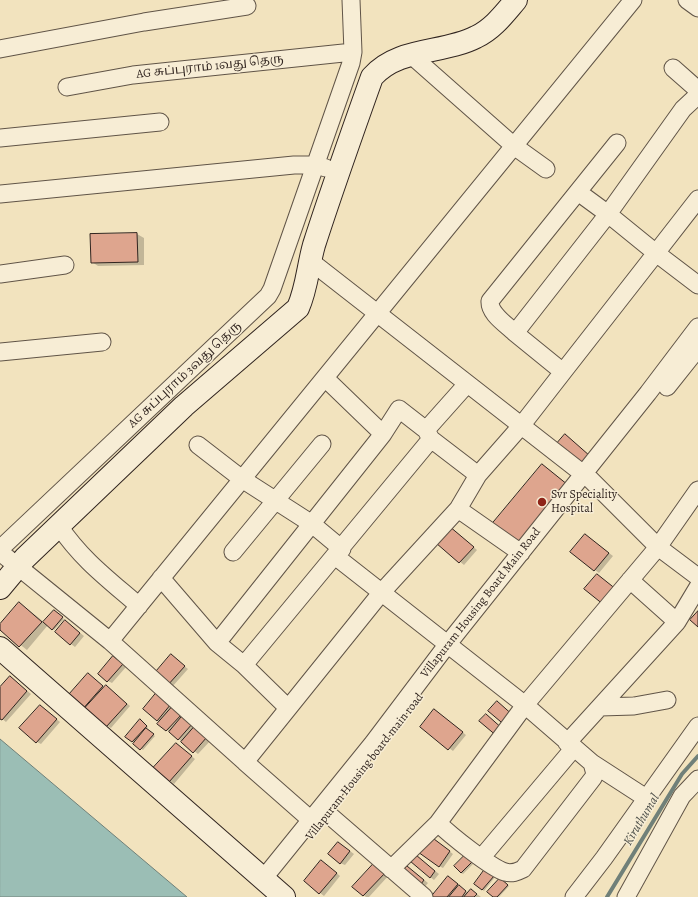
<!DOCTYPE html>
<html>
<head>
<meta charset="utf-8">
<style>
	body { margin:0 }
	canvas { display:block; background:#f2e3be }
</style>
</head>
<body>
<canvas width="698" height="897"></canvas>
<script>
const g = document.querySelector('canvas').getContext('2d');
g.lineJoin = 'round';
function paint(path, color) { g.fillStyle = color; g.fill(path, 'evenodd'); }
function stroke(path, color, width, dash) { g.strokeStyle = color; g.lineWidth = width; g.lineCap = dash ? 'butt' : 'round'; g.setLineDash(dash || []); g.stroke(path); }
function label(font, color, halo, rows, align = 'center') {
  g.font = font + ' Alegreya,"Noto Serif Tamil",serif'; g.lineWidth = 3; g.setLineDash([]); g.textBaseline = 'middle'; g.strokeStyle = halo; g.fillStyle = color; for (const [text, x, y, turn = 0] of rows) {
    g.save(); g.translate(x, y); g.rotate((+turn || 0) * Math.PI / 180); g.textAlign = isNaN(turn) ? turn : align; if (halo) g.strokeText(text, 0, 0); g.fillText(text, 0, 0); g.restore();
  }
}
const water = new Path2D(`
	M 0,739 L 187,897 L 0,897 Z`);
paint(water, '#9bbeb5');
stroke(water, '#708079', 1);
paint(new Path2D(`
	M 137,234 L 144,238 L 144,265 L 98,266 L 92,262 L 91,235 Z
	M 542,465 L 574,489 L 526,548 Z
	M 454,530 L 477,550 L 464,565 L 437,543 Z
	M 585,535 L 613,556 L 599,573 L 571,552 Z
	M 20,603 L 44,622 L 56,612 L 64,619 L 54,630 L 48,625 L 27,650 L 0,629 L 0,625 Z
	M 65,621 L 84,636 L 75,647 L 71,644 Z
	M 172,656 L 188,669 L 172,687 L 168,685 Z
	M 118,660 L 126,667 L 112,683 L 108,681 Z
	M 89,675 L 105,688 L 106,686 L 110,689 L 130,706 L 111,728 L 81,710 Z
	M 14,680 L 31,694 L 6,722 L 0,717 L 0,689 Z
	M 158,694 L 211,740 L 198,754 L 159,724 L 160,722 L 157,720 Z
	M 40,706 L 60,722 L 41,744 L 37,742 Z
	M 435,710 L 466,735 L 453,751 L 421,727 Z
	M 142,722 L 148,727 L 146,729 L 155,736 L 143,750 L 126,736 Z
	M 177,744 L 195,759 L 174,784 L 155,768 Z
	M 434,840 L 453,854 L 443,868 L 439,866 Z
	M 343,846 L 354,854 L 345,865 L 340,863 Z
	M 416,856 L 439,874 L 434,880 L 430,877 Z
	M 467,857 L 473,864 L 463,874 L 461,873 Z
	M 376,863 L 390,874 L 369,897 L 366,897 L 354,887 Z
	M 326,864 L 340,876 L 324,896 L 305,881 Z
	M 412,870 L 428,883 L 422,890 Z
	M 487,871 L 495,877 L 484,891 L 475,884 Z
	M 449,877 L 468,893 L 471,890 L 481,897 L 433,897 Z
	M 502,881 L 509,886 L 499,897 L 494,897 Z`), '#0003');
stroke(new Path2D(`
	M 607,897 L 682,774 L 698,756`), '#708079', 4);
const building = new Path2D(`
	M 137,233 L 138,262 L 91,263 L 90,234 Z
	M 565,434 L 590,456 L 578,469 L 553,448 Z
	M 542,464 L 568,485 L 519,545 L 492,524 Z
	M 449,526 L 474,547 L 459,563 L 436,543 Z
	M 585,534 L 609,553 L 594,571 L 570,552 Z
	M 597,574 L 617,590 L 604,605 L 584,589 Z
	M 19,602 L 42,622 L 19,647 L 0,630 L 0,624 Z
	M 54,610 L 63,617 L 52,630 L 43,622 Z
	M 698,611 L 698,627 L 690,620 Z
	M 65,620 L 80,633 L 70,645 L 55,632 Z
	M 171,654 L 185,666 L 167,686 L 154,674 Z
	M 113,656 L 123,664 L 107,682 L 98,674 Z
	M 88,673 L 103,686 L 81,711 L 66,698 Z
	M 10,676 L 27,691 L 2,720 L 0,719 L 0,687 Z
	M 106,685 L 127,704 L 106,727 L 85,708 Z
	M 157,692 L 171,704 L 157,721 L 143,709 Z
	M 497,701 L 515,717 L 507,727 L 488,711 Z
	M 40,705 L 57,719 L 36,743 L 19,728 Z
	M 172,707 L 182,714 L 166,731 L 157,724 Z
	M 434,709 L 463,732 L 448,750 L 420,727 Z
	M 184,714 L 193,723 L 178,740 L 169,732 Z
	M 486,714 L 504,730 L 498,737 L 479,721 Z
	M 140,719 L 147,726 L 132,742 L 125,737 Z
	M 195,726 L 207,737 L 193,753 L 181,742 Z
	M 146,728 L 154,734 L 140,750 L 133,744 Z
	M 176,743 L 192,756 L 169,782 L 153,768 Z
	M 430,836 L 450,851 L 439,867 L 418,852 Z
	M 338,842 L 350,851 L 340,864 L 328,854 Z
	M 416,855 L 435,871 L 430,878 L 410,861 Z
	M 465,855 L 472,862 L 461,873 L 454,866 Z
	M 321,860 L 337,873 L 319,894 L 304,881 Z
	M 376,861 L 387,871 L 363,896 L 352,887 Z
	M 407,866 L 424,880 L 418,888 L 401,874 Z
	M 485,869 L 494,876 L 482,890 L 474,884 Z
	M 448,876 L 458,884 L 447,897 L 431,897 Z
	M 500,878 L 508,885 L 497,897 L 493,897 L 487,892 Z
	M 459,885 L 466,891 L 462,897 L 449,897 Z
	M 471,889 L 477,894 L 474,897 L 464,897 Z`);
paint(building, '#dea58e');
stroke(building, '#30241f', 1);
const street = new Path2D(`
	M 633,0 L 110,641 L 245,762 L 381,593 L 458,509 L 478,475 L 521,426 L 563,372 L 515,333 L 608,214 L 683,109 L 698,95
	M 687,0 L 698,8
	M 0,49 L 144,22 L 247,6
	M 411,55 L 514,146 L 546,169
	M 673,68 L 698,90
	M 67,87 L 133,75 L 353,52
	M 0,138 L 160,122
	M 578,192 L 608,214 L 656,253 L 698,199
	M 0,194 L 294,165 L 316,165 L 326,168
	M 309,260 L 591,480 L 658,547 L 698,577
	M 0,274 L 65,265
	M 515,333 C 506,324 489,314 490,301 L 617,143
	M 0,352 L 102,342
	M 563,372 L 656,253 L 698,285
	M 325,378 L 383,434
	M 667,387 L 698,348
	M 426,430 L 467,384
	M 198,445 L 242,479 L 312,524 L 342,549
	M 458,509 L 521,553
	M 59,526 C 82,560 108,579 139,606
	M 0,549 L 268,296 L 272,289 L 351,63 L 353,52 L 351,0
	M 0,552 L 110,641
	M 233,552 L 322,444
	M 335,556 L 525,705 L 658,547 L 698,490
	M 161,578 L 217,643
	M 677,622 L 698,587
	M 244,665 L 217,643 L 383,434 L 399,409 L 426,430 L 431,439
	M 525,705 L 592,763 L 595,774 L 593,778 L 523,869 C 517,872 512,874 505,872 C 491,868 449,834 438,823 Z
	M 600,707 L 634,706 L 667,700
	M 288,708 L 244,665 L 431,439 L 478,475
	M 567,743 L 677,622 L 630,580
	M 245,762 L 311,820 L 328,814 L 424,897
	M 592,763 L 646,798
	M 482,857 L 573,749
	M 391,869 L 438,823
	M 263,879 L 373,743 L 447,645 L 648,393 L 698,327
	M 574,897 L 604,858 L 698,726
	M 626,897 L 682,796 L 698,779`);
const secondary = new Path2D(`
	M 0,588 L 25,558 L 184,406 L 298,308 C 307,288 308,266 314,245 C 332,189 352,133 372,77 C 398,47 443,54 476,37 C 493,29 504,14 516,0
	M 0,648 L 284,897`);
stroke(street, '#605447', 19);
stroke(secondary, '#30241f', 24);
stroke(street, '#f7edd5', 17);
stroke(secondary, '#f7edd5', 22);
for (const [x, y, r, color] of [
	[542,502,5,"#8f2418"]
]) { const dot = new Path2D(); dot.arc(x, y, r, 0, 2 * Math.PI); g.fillStyle = color; g.fill(dot); stroke(dot, '#f7edd5', 1.5); }
label('12px', '#30241f', '#f7edd5', [
	["AG சுப்புராம் 1வது தெரு",210,67,-6],
	["AG சுப்புராம் 3வது தெரு",185,375,-43],
	["Villapuram Housing Board Main Road",481,603,-52],
	["Villapuram Housing board main road",365,767,-52]
]);
label('12px', '#30241f', '#f7edd5', [
	["Svr Speciality",551,495],
	["Hospital",551,509]
], 'left');
label('italic 13px', '#50524c', '#f7edd5', [
	["Kiruthumal",642,820,-59]
]);
</script>
</body>
</html>
